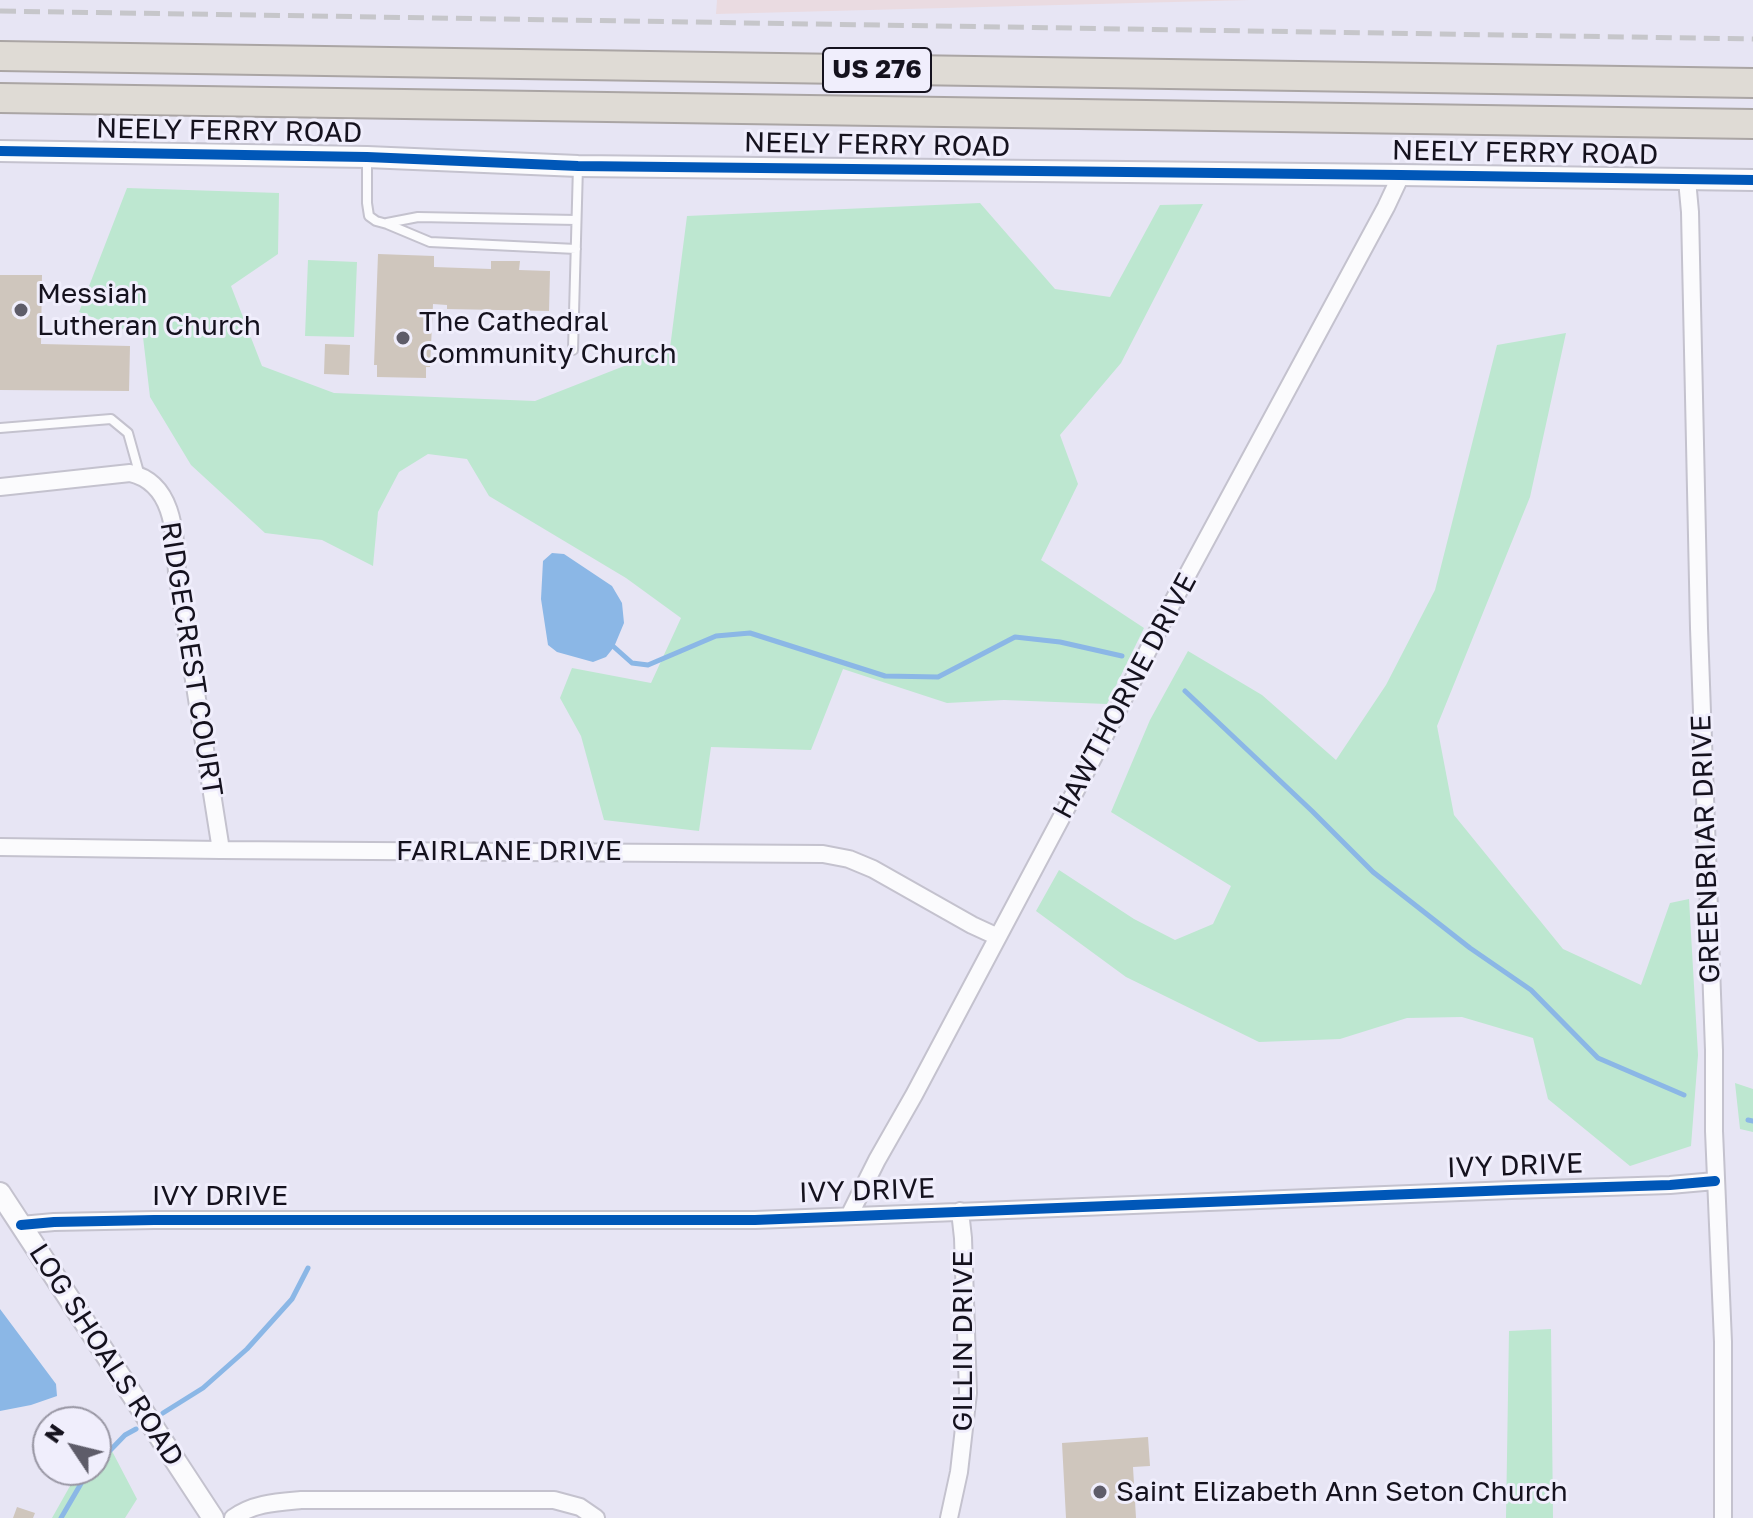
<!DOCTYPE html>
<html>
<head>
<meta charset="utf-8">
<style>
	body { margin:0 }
	#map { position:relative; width:1753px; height:1518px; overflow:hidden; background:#e7e5f4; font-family:"Golos Text",sans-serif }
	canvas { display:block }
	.north { position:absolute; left:32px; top:1406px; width:80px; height:80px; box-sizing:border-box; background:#f0eefc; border:2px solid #9896a3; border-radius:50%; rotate:305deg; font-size:22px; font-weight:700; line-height:32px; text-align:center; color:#15121e }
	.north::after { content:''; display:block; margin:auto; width:28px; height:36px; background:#5e5c69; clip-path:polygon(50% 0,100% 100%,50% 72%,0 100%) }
</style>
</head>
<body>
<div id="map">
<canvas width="1753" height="1518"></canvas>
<div class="north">N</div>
</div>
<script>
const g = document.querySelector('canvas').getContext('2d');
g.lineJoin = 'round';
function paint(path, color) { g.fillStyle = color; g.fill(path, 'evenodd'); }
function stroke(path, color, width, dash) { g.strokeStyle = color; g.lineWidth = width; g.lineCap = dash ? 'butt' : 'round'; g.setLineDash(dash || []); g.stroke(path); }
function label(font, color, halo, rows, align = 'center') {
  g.font = font + ' "Golos Text",sans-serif'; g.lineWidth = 6; g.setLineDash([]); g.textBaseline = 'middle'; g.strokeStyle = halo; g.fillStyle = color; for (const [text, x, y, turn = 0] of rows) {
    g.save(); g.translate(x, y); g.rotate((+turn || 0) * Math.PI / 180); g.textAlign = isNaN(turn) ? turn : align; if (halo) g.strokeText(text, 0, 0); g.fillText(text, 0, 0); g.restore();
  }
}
paint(new Path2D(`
	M 717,0 L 1250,0 L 716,14 Z`), '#eadbe1');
paint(new Path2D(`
	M 127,188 L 279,193 L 278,254 L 231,286 L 262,366 L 334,393 L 535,401 L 670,348 L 687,216 L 980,203 L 1055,289 L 1110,297 L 1160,205 L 1203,204 L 1121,363 L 1060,435 L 1078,484 L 1041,560 L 1144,628 L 1107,704 L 1004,700 L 947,703 L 843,669 L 811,750 L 711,747 L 699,831 L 604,820 L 581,736 L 560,698 L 572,668 L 651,683 L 681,618 L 626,578 L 489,496 L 467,459 L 428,454 L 399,472 L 378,512 L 373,566 L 322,540 L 265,533 L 191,465 L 150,397 L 143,337 L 79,312 Z
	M 308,260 L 357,262 L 354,337 L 305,336 Z
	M 1566,333 L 1530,497 L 1437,726 L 1454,815 L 1563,949 L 1641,985 L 1670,903 L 1689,899 L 1698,1055 L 1691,1146 L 1630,1166 L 1548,1099 L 1533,1038 L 1462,1017 L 1407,1018 L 1340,1039 L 1259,1042 L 1126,977 L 1036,911 L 1059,870 L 1134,919 L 1175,940 L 1213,924 L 1231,886 L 1111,812 L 1150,720 L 1188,651 L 1262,695 L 1336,760 L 1386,685 L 1435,590 L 1497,345 Z
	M 1735,1083 L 1753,1089 L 1753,1132 L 1740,1129 Z
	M 1551,1329 L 1553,1518 L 1506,1518 L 1509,1331 Z
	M 101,1430 L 137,1499 L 125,1518 L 52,1518 L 79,1470 L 96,1470 L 96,1439 Z`), '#bde7d0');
paint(new Path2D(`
	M 552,553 L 564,554 L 612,586 L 622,603 L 624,623 L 614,647 L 606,657 L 593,662 L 557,652 L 548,645 L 541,599 L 543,561 Z
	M 0,1309 L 56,1384 L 57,1396 L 31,1405 L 0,1411 Z`), '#8bb7e6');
stroke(new Path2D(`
	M 614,647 L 632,663 L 648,665 L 716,636 L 750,633 L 885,676 L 938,677 L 1015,637 L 1060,642 L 1122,656
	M 1185,691 L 1312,811 L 1373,872 L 1470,948 L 1531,990 L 1598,1058 L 1684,1095
	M 1748,1120 L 1753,1121
	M 163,1413 L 203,1388 L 247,1349 L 292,1299 L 308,1268
	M 96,1465 L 125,1435 L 136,1429
	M 61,1518 L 86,1475 L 91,1470`), '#8bb7e6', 5);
paint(new Path2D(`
	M 378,254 L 434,256 L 434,267 L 491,269 L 491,261 L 520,261 L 519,270 L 550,271 L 549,311 L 447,309 L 447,305 L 433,304 L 430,367 L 426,367 L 426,378 L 377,377 L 377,365 L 374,365 Z
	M 0,275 L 42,275 L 41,344 L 130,346 L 129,391 L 0,390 Z
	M 325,344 L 350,345 L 349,375 L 324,374 Z
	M 1148,1437 L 1150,1466 L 1133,1467 L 1136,1518 L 1066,1518 L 1062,1443 Z
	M 17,1507 L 35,1513 L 33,1518 L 13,1518 Z`), '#cfc6bd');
const service = new Path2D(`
	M 367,158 L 367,203 L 369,216 L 376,221 L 387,224 L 430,242 L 576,249
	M 387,223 L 418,217 L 576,220
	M 573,350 L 578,166
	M 0,428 L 111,419 L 128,433 L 140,476`);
const minor = new Path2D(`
	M 1687,180 L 1690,212 L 1699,628 L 1714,1050 L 1714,1131 L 1723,1342 L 1723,1518
	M 0,487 L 130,473 C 175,483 175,536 177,573 L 221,850
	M 0,847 L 221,850 L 823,854 L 849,859 L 873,869 L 972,925 L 998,937
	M 849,1216 L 877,1160 L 914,1095 L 1102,741 L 1170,607 L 1386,207 L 1401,175
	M 21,1225 L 54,1222 L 154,1220 L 755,1220 L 1511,1190 L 1670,1185 L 1715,1181
	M 233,1518 C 253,1503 278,1502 301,1500 L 554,1500 L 580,1507 L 596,1518
	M 949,1518 L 959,1472 L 968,1393 L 963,1238 L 960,1211`);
const tertiary = new Path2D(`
	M 0,151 L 367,157 L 578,166 L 1401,175 L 1753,180
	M 0,1193 L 213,1518`);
const motorway = new Path2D(`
	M 0,56 L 1753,83
	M 0,98 L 1753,124`);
stroke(service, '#c4c2ce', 12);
stroke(minor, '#c4c2ce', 20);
stroke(tertiary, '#c4c2ce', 24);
stroke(motorway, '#aaa5a4', 32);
stroke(service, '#fbfbfd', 8);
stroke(minor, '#fbfbfd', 16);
stroke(tertiary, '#fbfbfd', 20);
stroke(motorway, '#dfdbd5', 28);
stroke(new Path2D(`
	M 0,11 L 1753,39`), '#c6c6ca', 5, [16, 8]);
stroke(new Path2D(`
	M 0,151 L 367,157 L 578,166 L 1401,175 L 1753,180
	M 21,1225 L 54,1222 L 154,1220 L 755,1220 L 1511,1190 L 1670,1185 L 1715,1181`), '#0057b8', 10);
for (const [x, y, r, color] of [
	[21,310,8,"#5e5c69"],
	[403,338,8,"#5e5c69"],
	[1100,1492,8,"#5e5c69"]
]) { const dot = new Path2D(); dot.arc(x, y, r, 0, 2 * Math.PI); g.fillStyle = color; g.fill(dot); stroke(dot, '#f0eefc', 3); }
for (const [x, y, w] of [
	[877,70,108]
]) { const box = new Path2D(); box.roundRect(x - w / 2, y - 22, w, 44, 6); g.fillStyle = '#f0eefc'; g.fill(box); stroke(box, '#15121e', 2); }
label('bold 26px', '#15121e', null, [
	["US 276",877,70]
]);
label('28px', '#15121e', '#f0eefc', [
	["NEELY FERRY ROAD",229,131,1],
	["NEELY FERRY ROAD",877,145,1],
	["NEELY FERRY ROAD",1525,153,1],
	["RIDGECREST COURT",191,659,81],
	["HAWTHORNE DRIVE",1125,696,-62],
	["GREENBRIAR DRIVE",1706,849,-92],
	["FAIRLANE DRIVE",509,851],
	["IVY DRIVE",1515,1166,-2],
	["IVY DRIVE",867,1191,-2],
	["IVY DRIVE",220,1196],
	["GILLIN DRIVE",963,1341,-90],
	["LOG SHOALS ROAD",106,1355,57]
]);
label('28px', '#15121e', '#f0eefc', [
	["Messiah",37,294],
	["Lutheran Church",37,326],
	["The Cathedral",419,322],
	["Community Church",419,354],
	["Saint Elizabeth Ann Seton Church",1116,1492]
], 'left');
</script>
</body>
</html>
